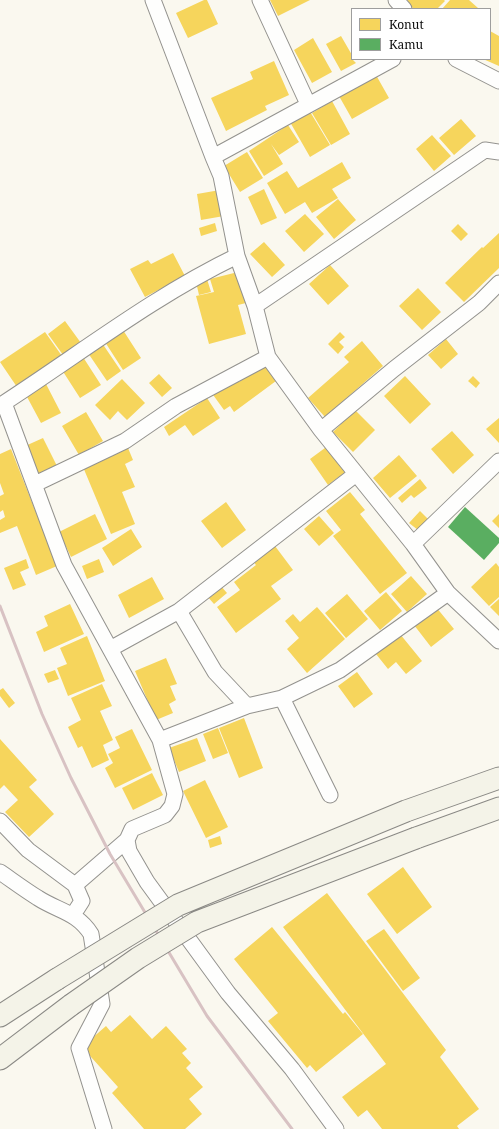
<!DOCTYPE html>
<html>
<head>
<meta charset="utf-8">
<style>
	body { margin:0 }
	#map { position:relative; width:499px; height:1129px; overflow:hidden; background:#faf8ef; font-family:"Noto Serif",serif }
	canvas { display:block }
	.legend { position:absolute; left:351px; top:8px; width:140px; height:52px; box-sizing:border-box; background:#fff; border:1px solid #9e9e9e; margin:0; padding:5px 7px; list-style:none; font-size:12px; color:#0c0c0c }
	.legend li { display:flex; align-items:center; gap:8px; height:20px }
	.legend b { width:20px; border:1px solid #9e9e9e }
</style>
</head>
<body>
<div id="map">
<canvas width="499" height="1129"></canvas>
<ul class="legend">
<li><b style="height:11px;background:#f6d55c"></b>Konut</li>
<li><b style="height:11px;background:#5aae61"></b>Kamu</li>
</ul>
</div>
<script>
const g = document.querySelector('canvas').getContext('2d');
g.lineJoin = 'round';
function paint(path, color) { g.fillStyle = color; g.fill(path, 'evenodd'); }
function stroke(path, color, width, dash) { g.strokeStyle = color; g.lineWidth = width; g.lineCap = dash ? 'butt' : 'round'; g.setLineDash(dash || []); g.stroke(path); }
paint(new Path2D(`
	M 204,0 L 207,0 L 218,24 L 188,38 L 176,13 Z
	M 270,0 L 310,0 L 278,16 Z
	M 408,0 L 444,0 L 445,1 L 437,9 L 414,9 L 406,2 Z
	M 450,0 L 469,0 L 478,8 L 442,9 Z
	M 490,31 L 499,36 L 499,66 L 483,59 L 490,59 Z
	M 341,36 L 352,55 L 352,59 L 356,63 L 341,71 L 326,44 Z
	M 313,38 L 332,72 L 312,83 L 294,50 Z
	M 274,61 L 289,95 L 265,106 L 267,110 L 226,131 L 211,98 L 253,79 L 250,72 Z
	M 376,75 L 389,98 L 352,119 L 339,96 Z
	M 332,101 L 350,134 L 331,145 L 312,113 Z
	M 309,110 L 330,145 L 310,157 L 290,122 Z
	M 461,119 L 476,136 L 454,155 L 439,138 Z
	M 288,125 L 299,142 L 279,155 L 271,144 L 283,164 L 264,176 L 249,151 Z
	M 432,135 L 451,156 L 434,171 L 416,149 Z
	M 247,152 L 263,178 L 240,192 L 224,166 Z
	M 342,162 L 351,178 L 332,189 L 338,198 L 312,213 L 305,202 L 285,214 L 267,183 L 287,171 L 298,188 Z
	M 264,189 L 277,218 L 261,225 L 248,197 Z
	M 220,190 L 224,216 L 201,220 L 197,194 Z
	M 338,199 L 356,220 L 334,239 L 316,217 Z
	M 305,214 L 324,234 L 304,252 L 285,231 Z
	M 215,223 L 217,231 L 201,236 L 199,228 Z
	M 458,224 L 468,234 L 461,241 L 451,231 Z
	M 499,233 L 499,268 L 464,302 L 445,283 L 482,247 L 483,248 Z
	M 264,242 L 285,265 L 272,277 L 250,254 Z
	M 173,253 L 185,276 L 145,297 L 130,269 L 148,260 L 151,264 Z
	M 330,265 L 349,286 L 328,305 L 309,284 Z
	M 242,271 L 250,302 L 238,305 L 246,334 L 209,344 L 196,296 L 214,292 L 210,279 Z
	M 207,279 L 211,292 L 199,295 L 196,282 Z
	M 418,288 L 441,312 L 422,330 L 399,306 Z
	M 65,321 L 81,343 L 63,355 L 48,334 Z
	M 123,330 L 141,358 L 123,370 L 105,342 Z
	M 45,332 L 62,356 L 17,387 L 0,362 Z
	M 340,332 L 345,337 L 339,342 L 344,347 L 338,354 L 328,344 Z
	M 446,339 L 458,354 L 441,369 L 428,355 Z
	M 362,341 L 383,366 L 325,417 L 308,398 L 349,362 L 344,357 Z
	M 102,343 L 121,371 L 107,381 L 88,353 Z
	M 83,357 L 101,385 L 80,398 L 62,370 Z
	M 264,364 L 276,381 L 234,412 L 230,406 L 224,410 L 211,392 L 235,375 L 239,382 Z
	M 159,374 L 172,388 L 162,397 L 149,383 Z
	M 405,376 L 431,404 L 410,424 L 384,396 Z
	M 473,376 L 480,383 L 476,388 L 468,381 Z
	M 122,379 L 145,403 L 127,420 L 118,411 L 110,420 L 95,405 Z
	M 46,384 L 61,413 L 41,423 L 26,395 Z
	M 207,398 L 220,418 L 193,436 L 185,425 L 169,436 L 164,427 Z
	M 355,410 L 375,430 L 353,452 L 333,432 Z
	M 86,412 L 103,441 L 79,455 L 62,426 Z
	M 499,418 L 499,443 L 486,429 Z
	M 452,431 L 474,455 L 453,474 L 431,449 Z
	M 43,438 L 57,466 L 38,476 L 23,447 Z
	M 329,445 L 348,470 L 328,485 L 310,459 Z
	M 128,448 L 133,460 L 125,464 L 135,487 L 122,492 L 135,524 L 111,534 L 83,467 Z
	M 11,449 L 57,566 L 36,575 L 17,526 L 0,533 L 0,520 L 5,517 L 3,510 L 0,512 L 0,496 L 4,494 L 0,483 L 0,454 Z
	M 399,455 L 417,476 L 390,498 L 373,478 Z
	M 420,479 L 427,488 L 414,498 L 411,495 L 402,503 L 398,498 Z
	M 350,492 L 365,510 L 360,514 L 407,573 L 380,594 L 333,536 L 341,530 L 326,511 Z
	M 226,502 L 246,530 L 222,548 L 201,521 Z
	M 420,511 L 428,519 L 418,530 L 409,523 Z
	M 95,514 L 107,539 L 71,557 L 59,532 Z
	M 499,514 L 499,528 L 492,521 Z
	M 319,516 L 334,533 L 319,546 L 304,529 Z
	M 131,529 L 142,547 L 113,566 L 102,548 Z
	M 272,542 L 293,570 L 271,586 L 281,599 L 236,633 L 217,607 L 240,590 L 234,582 L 256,565 L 250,558 Z
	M 26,559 L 29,568 L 20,572 L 26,585 L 13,590 L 4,568 Z
	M 99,559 L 104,572 L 87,579 L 82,566 Z
	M 496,563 L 499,567 L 499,597 L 489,606 L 471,587 Z
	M 411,576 L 427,594 L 407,612 L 391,594 Z
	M 152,577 L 164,599 L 129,618 L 118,595 Z
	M 220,585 L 227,593 L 214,604 L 207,596 Z
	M 386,592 L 402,611 L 380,630 L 364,611 Z
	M 347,594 L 368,619 L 346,638 L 325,613 Z
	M 499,599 L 499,616 L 490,607 Z
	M 70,604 L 84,634 L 44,652 L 36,632 L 48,626 L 44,616 Z
	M 317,607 L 345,639 L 307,673 L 287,649 L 299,638 L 285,621 L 293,614 L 300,622 Z
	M 436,607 L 454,629 L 431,647 L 414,625 Z
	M 400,634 L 422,661 L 406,674 L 396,662 L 388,669 L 376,654 Z
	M 87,636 L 105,681 L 68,696 L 57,668 L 67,664 L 60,648 Z
	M 166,658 L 177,684 L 170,686 L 176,700 L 169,704 L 173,713 L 156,720 L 135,671 Z
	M 55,670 L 59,679 L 48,683 L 44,674 Z
	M 357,672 L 373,694 L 354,708 L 338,686 Z
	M 102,684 L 112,706 L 100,711 L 113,740 L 103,745 L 109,760 L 92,768 L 82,746 L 78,748 L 68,727 L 81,720 L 71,698 Z
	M 3,688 L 15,703 L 9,708 L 0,696 L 0,690 Z
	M 244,718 L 263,768 L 239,778 L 219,728 Z
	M 218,728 L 228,753 L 213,759 L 203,734 Z
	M 132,729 L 152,770 L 115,788 L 105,768 L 113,763 L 108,754 L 120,748 L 115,737 Z
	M 197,738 L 206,761 L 179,772 L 169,748 Z
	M 0,739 L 37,780 L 29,787 L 54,814 L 29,837 L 5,812 L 18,800 L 4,785 L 0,789 Z
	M 152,773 L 163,795 L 133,810 L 122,788 Z
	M 205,780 L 228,827 L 206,838 L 183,791 Z
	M 220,836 L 222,844 L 210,848 L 208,840 Z
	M 403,867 L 432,907 L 397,934 L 367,894 Z
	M 327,893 L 446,1050 L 440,1057 L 479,1109 L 457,1126 L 459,1129 L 382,1129 L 367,1110 L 358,1117 L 342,1097 L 386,1064 L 283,927 Z
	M 272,927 L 343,1014 L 345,1012 L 363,1034 L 316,1072 L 310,1065 L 307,1068 L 268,1021 L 278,1013 L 234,959 Z
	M 384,929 L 420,978 L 403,991 L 366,941 Z
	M 130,1015 L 152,1039 L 166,1026 L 187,1049 L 182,1053 L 191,1063 L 186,1068 L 203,1087 L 189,1099 L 202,1114 L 185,1129 L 144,1129 L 112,1093 L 118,1087 L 82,1047 L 106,1026 L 111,1032 Z`), '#f6d55c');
paint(new Path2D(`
	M 465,507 L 499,538 L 499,543 L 484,560 L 448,527 Z`), '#5aae61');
const street = new Path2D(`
	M 153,0 L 213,157
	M 260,0 L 308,104
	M 396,0 L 404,9
	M 393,59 L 213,157 L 221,176 L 237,256 L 255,306 L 485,150 L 499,152
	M 456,59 L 499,81
	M 237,256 C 154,296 81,353 4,403 L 64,565 L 160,740 L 175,794 L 172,806 L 165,815 L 132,829 L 127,840 L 129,851 L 147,882 L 228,993 L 292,1069 L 336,1129
	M 255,306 L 268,357 L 321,430 L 413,544 L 448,593 L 499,641
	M 321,430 L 394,369 L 479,303 L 499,283
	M 35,484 L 125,441 L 176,406 L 268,357
	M 413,544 L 499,461
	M 179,611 L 356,474
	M 110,649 L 179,611 L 215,672 L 247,706
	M 282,698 L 330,795
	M 160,740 L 247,706 L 282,698 L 340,670 L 448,593
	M 0,821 L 28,850 L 75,885 L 82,901 L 73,915
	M 0,872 C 13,881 25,890 38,898 C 58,911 77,912 91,934 L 102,1004 L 79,1048 L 104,1129
	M 75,885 L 127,840`);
const secondary = new Path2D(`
	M 406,811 L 499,778
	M 416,838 L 499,808
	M 0,1016 L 57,979
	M 0,1059 L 71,1005`);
stroke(street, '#93928e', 17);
stroke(secondary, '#8a8985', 23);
stroke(street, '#fefefd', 15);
stroke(secondary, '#f4f3e8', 21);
stroke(new Path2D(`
	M 0,606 L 42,714 L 71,778 L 110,854 L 207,1016 L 292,1129`), '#d8c2c3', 3);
const secondaryBridge = new Path2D(`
	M 57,979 L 178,905 L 406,811
	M 71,1005 L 138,958 L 197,922 L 416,838`);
stroke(secondaryBridge, '#8a8985', 23, []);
stroke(secondaryBridge, '#f4f3e8', 21);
</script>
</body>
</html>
